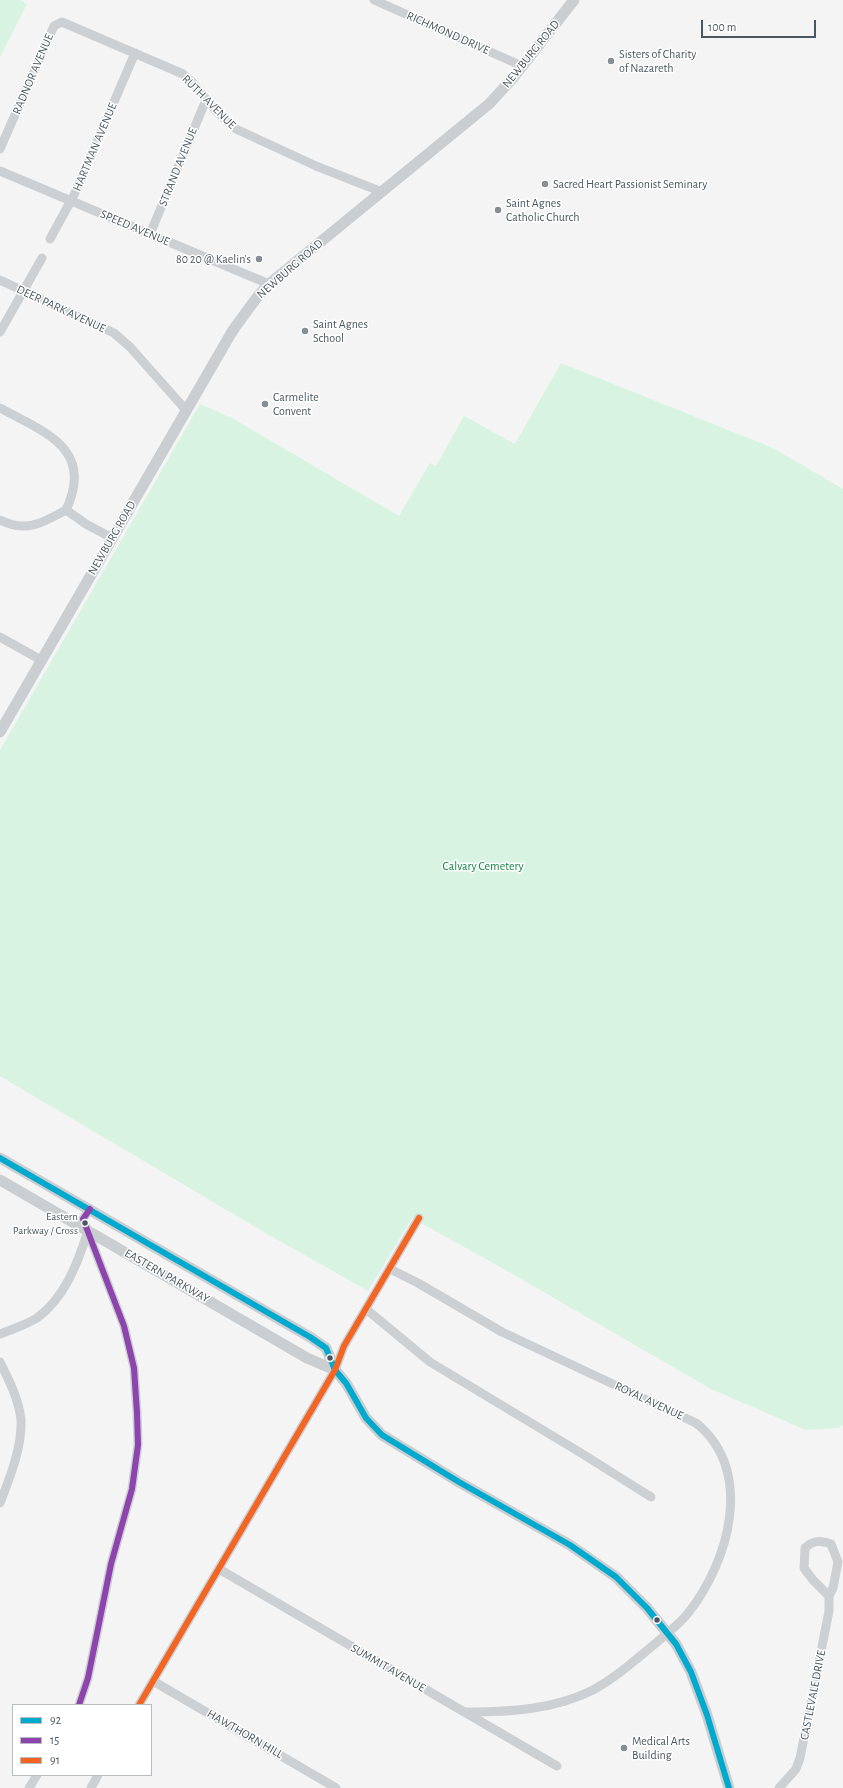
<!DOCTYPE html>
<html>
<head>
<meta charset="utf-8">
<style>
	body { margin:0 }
	#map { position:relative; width:843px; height:1788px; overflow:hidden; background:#f4f4f4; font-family:"Alegreya Sans",sans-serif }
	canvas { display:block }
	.legend { position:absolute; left:12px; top:1704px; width:140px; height:72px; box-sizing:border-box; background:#fff; border:1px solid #b6bcc0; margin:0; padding:5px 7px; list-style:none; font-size:12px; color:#495762 }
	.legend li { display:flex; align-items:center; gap:8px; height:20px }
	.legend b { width:20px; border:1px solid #b6bcc0 }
	.scale { position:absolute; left:701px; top:20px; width:115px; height:18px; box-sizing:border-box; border:2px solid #495762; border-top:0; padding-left:5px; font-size:12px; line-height:14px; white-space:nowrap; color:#495762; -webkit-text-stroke:3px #fff; paint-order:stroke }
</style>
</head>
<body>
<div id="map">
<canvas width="843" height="1788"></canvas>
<ul class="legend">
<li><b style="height:5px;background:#00a9ce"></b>92</li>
<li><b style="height:5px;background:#8e44ad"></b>15</li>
<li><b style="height:5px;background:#f26522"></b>91</li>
</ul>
<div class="scale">100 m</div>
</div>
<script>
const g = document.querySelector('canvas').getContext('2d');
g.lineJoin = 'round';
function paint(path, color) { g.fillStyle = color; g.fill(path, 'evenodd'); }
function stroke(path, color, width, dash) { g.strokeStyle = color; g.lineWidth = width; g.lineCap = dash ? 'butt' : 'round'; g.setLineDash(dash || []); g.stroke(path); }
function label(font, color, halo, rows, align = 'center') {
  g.font = font + ' "Alegreya Sans",sans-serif'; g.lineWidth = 3; g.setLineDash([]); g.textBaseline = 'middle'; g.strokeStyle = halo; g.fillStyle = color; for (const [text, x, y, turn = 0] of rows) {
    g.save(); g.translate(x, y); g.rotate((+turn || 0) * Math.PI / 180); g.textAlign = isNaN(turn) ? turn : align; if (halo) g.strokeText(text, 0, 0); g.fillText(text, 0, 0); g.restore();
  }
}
paint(new Path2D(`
	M 0,0 L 20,0 L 27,4 L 0,57 Z
	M 561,363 L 773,448 L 843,489 L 843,1425 L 838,1428 L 806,1430 L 711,1389 L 509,1272 L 412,1218 L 368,1291 L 269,1235 L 0,1076 L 0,750 L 200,404 L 232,418 L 399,516 L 430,463 L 436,466 L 464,416 L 515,444 Z`), '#d8f3e1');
stroke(new Path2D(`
	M 374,0 L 522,66
	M 0,149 L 54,26 L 62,22 L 183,74 L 192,82 L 216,111 L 236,129 L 316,166 L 382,192
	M 0,171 L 269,284
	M 150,234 L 206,100
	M 50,239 L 74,195 L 135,53
	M 0,280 L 114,333 L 130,347 L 186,410
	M 0,332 L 42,258
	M 0,408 C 44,432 95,448 66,510
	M 66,510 L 86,524 L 112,538
	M 0,520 C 27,533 42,523 66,510
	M 0,637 L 41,660
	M 390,1269 L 418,1283 L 502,1332 L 696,1423 C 755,1470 729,1561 689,1612 C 680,1624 667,1633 656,1643 C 635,1660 617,1677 593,1690 C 553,1710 509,1712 466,1712
	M 366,1309 L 430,1362 L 581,1453 L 651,1497
	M 0,1334 C 12,1329 26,1325 37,1318 C 65,1298 78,1262 88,1231
	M 0,1362 C 9,1380 19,1400 21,1420 C 22,1448 10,1477 0,1503
	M 219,1569 L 557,1766
	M 153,1681 L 336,1788
	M 79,1705 L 88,1678 L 111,1564 L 132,1489 L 138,1445 L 137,1413 L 134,1368 L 124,1326 L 83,1219 L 90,1209
	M 139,1705 L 335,1370 L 344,1346 L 419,1218
	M 29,1788 L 37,1775
	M 91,1788 L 98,1775
	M 779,1788 L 796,1769 L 800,1758 L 829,1611 L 829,1596 L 833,1588 L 838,1562 L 831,1544 C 821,1540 813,1540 805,1548 L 804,1568 L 813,1580 L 829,1596`), '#cdd0d3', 9);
stroke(new Path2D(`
	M 0,732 L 233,330 L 258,296 L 269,284 L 489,104 L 512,79 L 574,0
	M 0,1158 L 310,1337 L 326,1348 L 335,1370 L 346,1383 L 366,1418 L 382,1435 L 459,1482 L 570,1545 L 616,1577 L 647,1608 L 676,1644 L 691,1672 L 707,1715 L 729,1788
	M 0,1180 L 307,1358 L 335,1370`), '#caced1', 11);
stroke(new Path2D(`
	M 0,1158 L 310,1337 L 326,1348 L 335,1370 L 346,1383 L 366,1418 L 382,1435 L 459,1482 L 570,1545 L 616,1577 L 647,1608 L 676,1644 L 691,1672 L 707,1715 L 729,1788`), '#00a9ce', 6);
stroke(new Path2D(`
	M 79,1705 L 88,1678 L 111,1564 L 132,1489 L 138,1445 L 137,1413 L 134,1368 L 124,1326 L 83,1219 L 90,1209`), '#8e44ad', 6);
stroke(new Path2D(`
	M 139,1705 L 335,1370 L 344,1346 L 419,1218`), '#f26522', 6);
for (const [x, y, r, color] of [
	[611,61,4,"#858e95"],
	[545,184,4,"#858e95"],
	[498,210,4,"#858e95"],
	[259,259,4,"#858e95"],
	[305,331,4,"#858e95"],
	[265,404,4,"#858e95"],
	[85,1223,3.5,"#495762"],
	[330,1358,3.5,"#495762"],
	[657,1620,3.5,"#495762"],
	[624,1748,4,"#858e95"]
]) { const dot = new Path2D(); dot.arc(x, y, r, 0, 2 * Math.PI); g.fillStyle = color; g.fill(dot); stroke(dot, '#fff', 1.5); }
label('11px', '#495762', '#fff', [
	["Eastern",78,1217],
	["Parkway / Cross",78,1231]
], 'right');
label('12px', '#495762', '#fff', [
	["RICHMOND DRIVE",448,33,24],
	["NEWBURG ROAD",531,54,-51],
	["RADNOR AVENUE",33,74,-67],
	["RUTH AVENUE",209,102,45],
	["HARTMAN AVENUE",95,147,-67],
	["STRAND AVENUE",178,167,-68],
	["SPEED AVENUE",135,228,23],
	["NEWBURG ROAD",290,269,-41],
	["DEER PARK AVENUE",61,309,25],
	["NEWBURG ROAD",112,538,-60],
	["EASTERN PARKWAY",167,1276,30],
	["ROYAL AVENUE",649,1401,25],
	["SUMMIT AVENUE",388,1668,30],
	["CASTLEVALE DRIVE",813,1695,-79],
	["HAWTHORN HILL",245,1734,30]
]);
label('12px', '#495762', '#fff', [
	["Sisters of Charity",619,54],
	["of Nazareth",619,68],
	["Sacred Heart Passionist Seminary",553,184],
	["Saint Agnes",506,203],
	["Catholic Church",506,217],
	["80 20 @ Kaelin's",251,259,"right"],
	["Saint Agnes",313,324],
	["School",313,338],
	["Carmelite",273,397],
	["Convent",273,411],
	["Medical Arts",632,1741],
	["Building",632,1755]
], 'left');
label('12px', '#128445', '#fff', [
	["Calvary Cemetery",483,866]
]);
</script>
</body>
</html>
